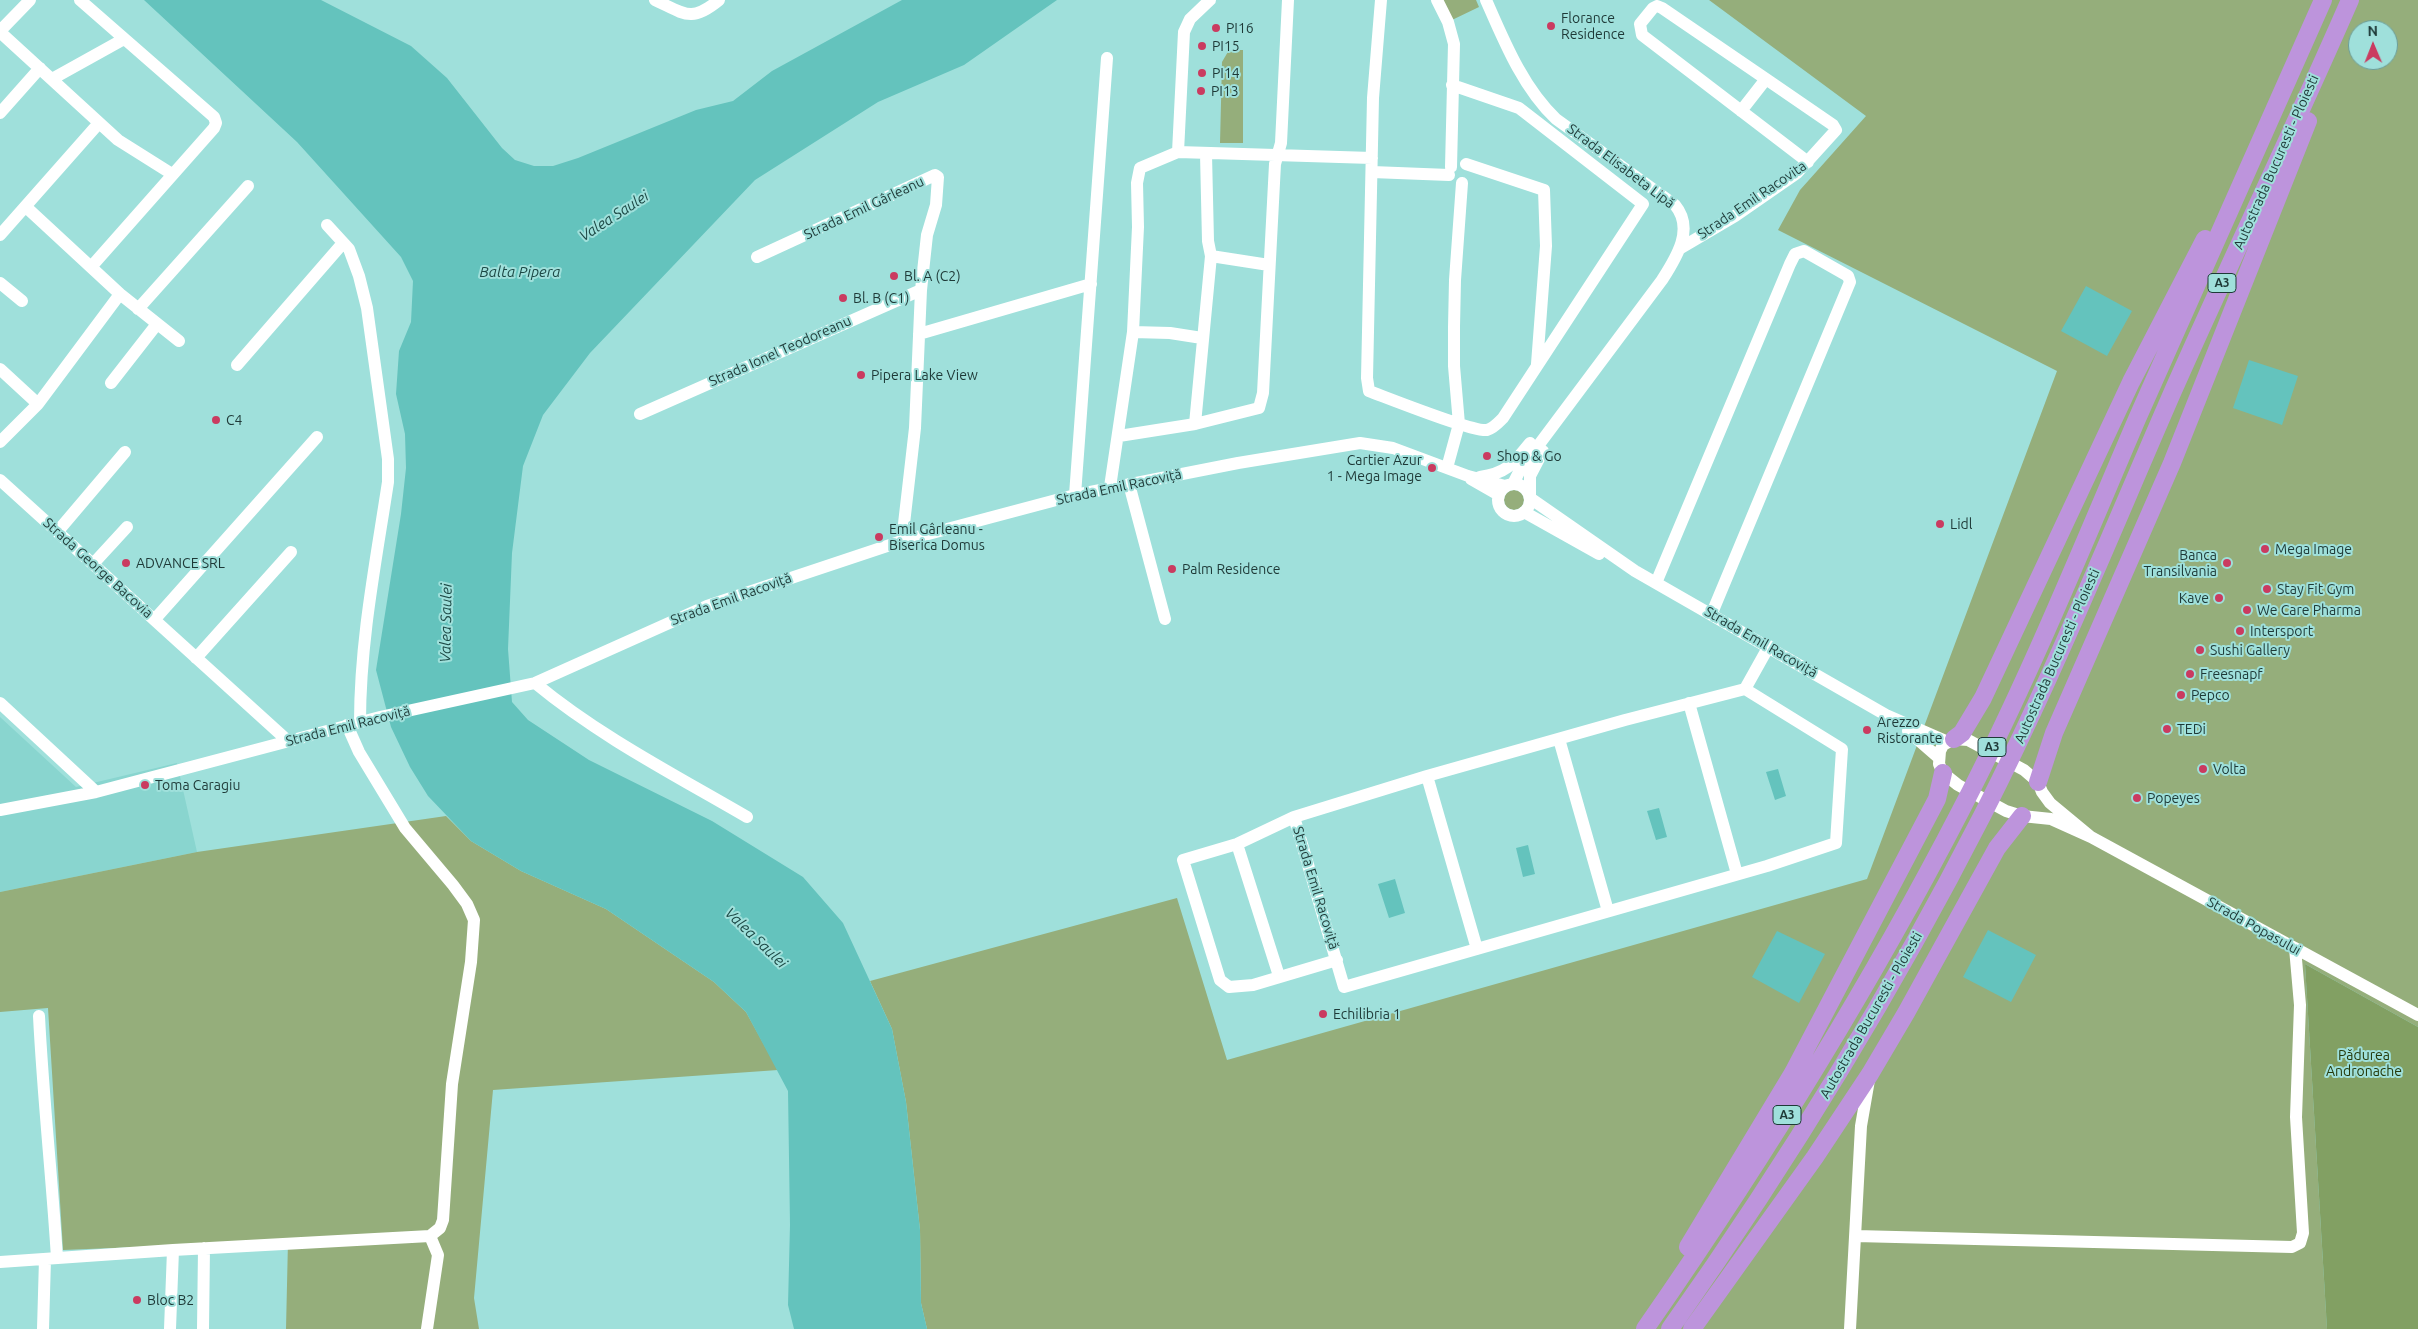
<!DOCTYPE html>
<html>
<head>
<meta charset="utf-8">
<style>
	body { margin:0 }
	#map { position:relative; width:2418px; height:1329px; overflow:hidden; background:#9fe0db; font-family:Ubuntu,sans-serif }
	canvas { display:block }
	.north { position:absolute; left:2348px; top:20px; width:50px; height:50px; box-sizing:border-box; background:#9fe0db; border:1px solid #6b9d99; border-radius:50%; rotate:359deg; font-size:14px; font-weight:700; line-height:20px; text-align:center; color:#1e3937 }
	.north::after { content:''; display:block; margin:auto; width:18px; height:22px; background:#ca3b60; clip-path:polygon(50% 0,100% 100%,50% 72%,0 100%) }
</style>
</head>
<body>
<div id="map">
<canvas width="2418" height="1329"></canvas>
<div class="north">N</div>
</div>
<script>
const g = document.querySelector('canvas').getContext('2d');
g.lineJoin = 'round';
function paint(path, color) { g.fillStyle = color; g.fill(path, 'evenodd'); }
function stroke(path, color, width, dash) { g.strokeStyle = color; g.lineWidth = width; g.lineCap = dash ? 'butt' : 'round'; g.setLineDash(dash || []); g.stroke(path); }
function label(font, color, halo, rows, align = 'center') {
  g.font = font + ' Ubuntu,sans-serif'; g.lineWidth = 4; g.setLineDash([]); g.textBaseline = 'middle'; g.strokeStyle = halo; g.fillStyle = color; for (const [text, x, y, turn = 0] of rows) {
    g.save(); g.translate(x, y); g.rotate((+turn || 0) * Math.PI / 180); g.textAlign = isNaN(turn) ? turn : align; if (halo) g.strokeText(text, 0, 0); g.fillText(text, 0, 0); g.restore();
  }
}
paint(new Path2D(`
	M 0,717 L 76,787 L 177,763 L 197,852 L 0,892 Z`), '#89d5cf');
paint(new Path2D(`
	M 1443,0 L 1476,0 L 1479,7 L 1452,20 Z
	M 1709,0 L 2418,0 L 2418,1027 L 2305,964 L 2327,1329 L 927,1329 L 921,1303 L 920,1230 L 906,1102 L 892,1029 L 870,981 L 1177,898 L 1227,1060 L 1867,879 L 2057,371 L 1778,230 L 1800,190 L 1866,116 ZM 2358,30 L 2388,30 L 2388,60 L 2358,60 Z
	M 1229,50 L 1243,50 L 1243,143 L 1220,143 L 1222,62 Z
	M1504 500a10 10 0 1 1 20 0a10 10 0 1 1-20 0Z
	M 446,816 L 471,841 L 521,871 L 606,909 L 714,982 L 746,1012 L 778,1070 L 493,1090 L 474,1298 L 479,1329 L 286,1329 L 288,1241 L 63,1250 L 48,1008 L 0,1012 L 0,892 L 197,852 Z`), '#95ae7b');
paint(new Path2D(`
	M 2305,964 L 2418,1027 L 2418,1329 L 2327,1329 Z`), '#82a063');
paint(new Path2D(`
	M 144,0 L 321,0 L 411,46 L 447,78 L 502,148 L 515,160 L 534,166 L 553,166 L 578,158 L 696,110 L 733,101 L 772,71 L 902,0 L 1057,0 L 964,65 L 878,102 L 755,180 L 590,353 L 543,415 L 523,466 L 512,553 L 508,649 L 512,702 L 528,720 L 589,760 L 712,821 L 803,877 L 843,923 L 892,1029 L 906,1102 L 920,1230 L 921,1303 L 927,1329 L 794,1329 L 788,1305 L 790,1225 L 788,1091 L 746,1012 L 714,982 L 606,909 L 521,871 L 471,841 L 428,796 L 410,767 L 391,727 L 376,670 L 401,514 L 406,468 L 405,434 L 396,394 L 399,351 L 411,322 L 413,281 L 401,257 L 297,142 Z
	M 2086,286 L 2132,311 L 2107,356 L 2061,331 Z
	M 2249,360 L 2298,376 L 2282,425 L 2233,408 Z
	M 1778,769 L 1786,796 L 1775,800 L 1766,772 Z
	M 1659,808 L 1667,837 L 1656,840 L 1647,811 Z
	M 1528,845 L 1535,874 L 1523,877 L 1516,848 Z
	M 1395,879 L 1405,913 L 1389,918 L 1378,884 Z
	M 1988,930 L 2036,955 L 2011,1002 L 1963,977 Z
	M 1777,931 L 1825,954 L 1799,1003 L 1752,977 Z`), '#64c3bd');
stroke(new Path2D(`
	M 80,0 L 214,117 L 216,123 L 214,128 L 91,267
	M 655,0 C 685,14 691,23 719,0
	M 1381,0 L 1373,98 L 1367,378 L 1369,391 C 1388,398 1473,432 1487,430 C 1494,428 1498,423 1503,418 L 1643,204 L 1519,108 L 1452,85
	M 1437,0 L 1448,22 L 1454,44 L 1451,167
	M 1486,0 C 1504,41 1523,88 1556,119 L 1675,205 C 1695,229 1676,258 1662,280 L 1520,470 L 1513,484
	M 0,31 L 30,0
	M 0,32 L 118,140 L 172,174
	M 52,79 L 124,39
	M 1766,79 L 1662,8 L 1657,6 L 1653,8 L 1640,24 L 1642,35 L 1808,162
	M 0,113 L 40,68
	M 1178,152 L 1184,32 L 1190,19 L 1210,0
	M 1466,164 L 1544,190 L 1546,246 L 1537,364
	M 1372,172 L 1449,175
	M 26,207 L 120,294 L 179,341
	M 327,225 L 349,249 L 359,276 L 367,308 L 388,459 L 388,482 C 376,561 360,641 360,722
	M 0,235 L 99,123
	M 1679,249 L 1735,216 L 1797,173 L 1836,130 L 1833,125 L 1766,79 L 1741,111
	M 1211,256 L 1269,265
	M 757,257 L 935,175 L 938,177 L 936,205 L 927,235 L 921,290 L 915,428 L 902,541
	M 0,283 L 22,301
	M 138,309 L 248,186
	M 1133,332 L 1170,333 L 1202,338
	M 919,334 L 1091,284
	M 237,365 L 343,243
	M 0,369 L 38,404
	M 111,383 L 157,324
	M 640,414 L 921,290
	M 1195,424 L 1211,256 L 1208,241 L 1206,154
	M 1119,436 L 1195,424 L 1259,408 L 1263,393 L 1275,164 L 1281,143 L 1288,0
	M 0,442 L 38,404 L 120,294
	M 1447,468 L 1459,424 L 1454,366 L 1454,327 L 1455,280 L 1462,183
	M 1480,477 C 1507,473 1513,464 1530,443
	M 1471,479 L 1499,495
	M 0,480 L 288,741
	M1498 500a16 16 0 1 1 32 0a16 16 0 1 1-32 0Z
	M 1129,484 L 1165,619
	M 1110,487 L 1133,332 L 1138,227 L 1137,183 L 1140,168 L 1178,152 L 1372,158
	M 1075,495 L 1107,58
	M 1530,495 L 1530,476 L 1543,451
	M 1530,498 L 1635,571 L 1886,715 L 1948,742
	M 1524,512 L 1599,554
	M 58,531 L 125,452
	M 93,564 L 127,527
	M 1656,583 L 1790,264 L 1795,254 L 1804,251 L 1848,276 L 1850,282 L 1712,613
	M 155,619 L 317,437
	M 196,658 L 291,552
	M 535,683 C 599,736 675,775 747,817
	M 0,703 L 96,792
	M 1689,703 L 1737,874
	M 1908,731 L 1939,758
	M 1559,739 L 1608,911
	M 1427,776 L 1477,949
	M 0,810 L 96,792 L 380,717 L 535,683 L 707,606 L 902,541 L 1075,495 L 1238,463 L 1360,443 L 1393,448 L 1468,476 L 1505,486
	M 1294,817 L 1344,987 L 1767,866 L 1836,843 L 1842,749 L 1745,689
	M 2091,837 L 2050,803 L 2042,792 L 2038,782 L 2024,770 L 1968,740 L 1954,739 L 1943,745 L 1940,751 L 1939,764 L 1943,773 L 1958,785 L 2006,811 L 2022,816 L 2051,819 L 2091,837 L 2418,1015
	M 1237,844 L 1279,976
	M 1337,960 L 1253,985 L 1229,987 L 1220,980 L 1183,860 L 1237,844 L 1294,817 L 1427,776 L 1625,720 L 1745,689 L 1769,646
	M 39,1016 C 43,1097 52,1177 57,1258
	M 1856,1236 L 2292,1247 L 2300,1243 L 2303,1233 L 2296,1117 L 2300,1005 L 2295,948
	M 0,1262 L 173,1250 L 430,1236 L 440,1228 L 443,1220 L 452,1084 L 471,962 L 474,920 L 467,904 L 453,885 L 405,828 L 359,752 L 347,725
	M 43,1329 L 45,1259
	M 170,1329 L 173,1250
	M 203,1329 L 204,1248
	M 427,1329 L 438,1255 L 430,1236
	M 1850,1329 L 1861,1126 L 1869,1080`), '#fff', 12);
stroke(new Path2D(`
	M 1954,739 L 1962,733 L 1983,698 L 2131,382 L 2205,239
	M 2038,782 L 2054,733 L 2172,463 L 2308,121
	M 1688,1247 L 1793,1073 L 1937,799 L 1943,773
	M 1645,1329 C 1761,1162 1868,990 1961,810 C 2027,683 2081,550 2137,419 C 2198,279 2262,140 2323,0
	M 1670,1329 C 1786,1165 1891,994 1982,816 C 2053,677 2111,533 2173,391 C 2231,260 2293,131 2350,0
	M 1692,1329 L 1815,1157 L 1870,1074 L 1906,1013 L 1997,848 L 2022,816`), '#bd94dc', 18);
for (const [x, y, r, color] of [
	[1551,26,5,"#ca3b60"],
	[1216,28,5,"#ca3b60"],
	[1202,46,5,"#ca3b60"],
	[1202,73,5,"#ca3b60"],
	[1201,91,5,"#ca3b60"],
	[894,276,5,"#ca3b60"],
	[843,298,5,"#ca3b60"],
	[861,375,5,"#ca3b60"],
	[216,420,5,"#ca3b60"],
	[1487,456,5,"#ca3b60"],
	[1432,468,5,"#ca3b60"],
	[1940,524,5,"#ca3b60"],
	[879,537,5,"#ca3b60"],
	[2265,549,5,"#ca3b60"],
	[126,563,5,"#ca3b60"],
	[2227,563,5,"#ca3b60"],
	[1172,569,5,"#ca3b60"],
	[2267,589,5,"#ca3b60"],
	[2219,598,5,"#ca3b60"],
	[2247,610,5,"#ca3b60"],
	[2240,631,5,"#ca3b60"],
	[2200,650,5,"#ca3b60"],
	[2190,674,5,"#ca3b60"],
	[2181,695,5,"#ca3b60"],
	[2167,729,5,"#ca3b60"],
	[1867,730,5,"#ca3b60"],
	[2203,769,5,"#ca3b60"],
	[145,785,5,"#ca3b60"],
	[2137,798,5,"#ca3b60"],
	[1323,1014,5,"#ca3b60"],
	[137,1300,5,"#ca3b60"]
]) { const dot = new Path2D(); dot.arc(x, y, r, 0, 2 * Math.PI); g.fillStyle = color; g.fill(dot); stroke(dot, '#9fe0db', 2); }
for (const [x, y, w] of [
	[2222,283,28],
	[1992,747,28],
	[1787,1115,28]
]) { const box = new Path2D(); box.roundRect(x - w / 2, y - 9.5, w, 19, 4); g.fillStyle = '#9fe0db'; g.fill(box); stroke(box, '#1e3937', 1); }
label('bold 12px', '#1e3937', null, [
	["A3",2222,283],
	["A3",1992,747],
	["A3",1787,1115]
]);
label('14px', '#1e3937', '#9fe0db', [
	["Florance",1561,18],
	["Residence",1561,34],
	["PI16",1226,28],
	["PI15",1212,46],
	["PI14",1212,73],
	["PI13",1211,91],
	["Bl. A (C2)",904,276],
	["Bl. B (C1)",853,298],
	["Pipera Lake View",871,375],
	["C4",226,420],
	["Shop & Go",1497,456],
	["Cartier Azur",1422,460,"right"],
	["1 - Mega Image",1422,476,"right"],
	["Lidl",1950,524],
	["Emil Gârleanu -",889,529],
	["Biserica Domus",889,545],
	["Mega Image",2275,549],
	["Banca",2217,555,"right"],
	["Transilvania",2217,571,"right"],
	["ADVANCE SRL",136,563],
	["Palm Residence",1182,569],
	["Stay Fit Gym",2277,589],
	["Kave",2209,598,"right"],
	["We Care Pharma",2257,610],
	["Intersport",2250,631],
	["Sushi Gallery",2210,650],
	["Freesnapf",2200,674],
	["Pepco",2191,695],
	["Arezzo",1877,722],
	["Ristorante",1877,738],
	["TEDi",2177,729],
	["Volta",2213,769],
	["Toma Caragiu",155,785],
	["Popeyes",2147,798],
	["Echilibria 1",1333,1014],
	["Bloc B2",147,1300]
], 'left');
label('14px', '#1e3937', '#9fe0db', [
	["Autostrada Bucuresti - Ploiesti",2276,162,-66],
	["Strada Elisabeta Lipă",1621,166,37],
	["Strada Emil Racovita",1752,200,-34],
	["Strada Emil Gârleanu",864,208,-25],
	["Strada Ionel Teodoreanu",780,351,-24],
	["Strada Emil Racoviță",1119,487,-12],
	["Strada George Bacovia",98,568,42],
	["Strada Emil Racoviță",731,599,-20],
	["Strada Emil Racoviță",1761,642,30],
	["Autostrada Bucuresti - Ploiesti",2057,656,-66],
	["Strada Emil Racoviță",348,726,-14],
	["Strada Emil Racoviță",1316,888,73],
	["Strada Popasului",2254,926,29],
	["Autostrada Bucuresti - Ploiesti",1871,1015,-60]
]);
label('14px', '#25390b', '#9fe0db', [
	["Pădurea",2364,1055],
	["Andronache",2364,1071]
]);
label('italic 15px', '#1d4946', '#9fe0db', [
	["Valea Saulei",614,216,-33],
	["Balta Pipera",520,272],
	["Valea Saulei",446,623,-89],
	["Valea Saulei",756,938,44]
]);
</script>
</body>
</html>
